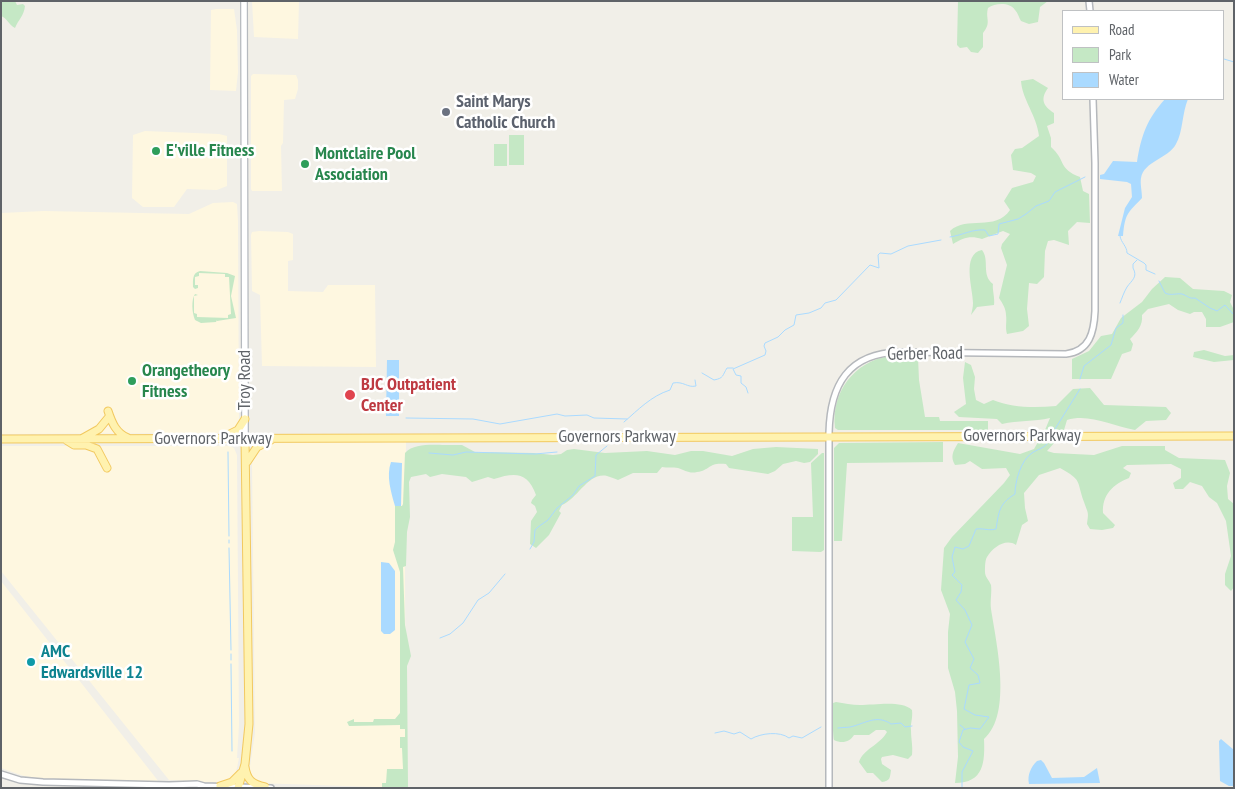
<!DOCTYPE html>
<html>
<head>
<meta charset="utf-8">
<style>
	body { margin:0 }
	#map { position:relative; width:1235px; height:789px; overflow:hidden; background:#f1efe8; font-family:"PT Sans Narrow",sans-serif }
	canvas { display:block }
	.frame { position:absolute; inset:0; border:2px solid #5f6368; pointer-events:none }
	.legend { position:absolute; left:1062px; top:10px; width:162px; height:90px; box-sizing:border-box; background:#fff; border:1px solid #bfc1c3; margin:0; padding:6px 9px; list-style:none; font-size:15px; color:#5f6368 }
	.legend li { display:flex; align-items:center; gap:10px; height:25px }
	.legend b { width:25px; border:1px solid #bfc1c3 }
</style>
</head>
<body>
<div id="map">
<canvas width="1235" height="789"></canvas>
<div class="frame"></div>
<ul class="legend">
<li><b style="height:6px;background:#fff2af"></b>Road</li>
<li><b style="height:14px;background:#c5e8c5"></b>Park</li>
<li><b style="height:14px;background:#aadaff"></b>Water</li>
</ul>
</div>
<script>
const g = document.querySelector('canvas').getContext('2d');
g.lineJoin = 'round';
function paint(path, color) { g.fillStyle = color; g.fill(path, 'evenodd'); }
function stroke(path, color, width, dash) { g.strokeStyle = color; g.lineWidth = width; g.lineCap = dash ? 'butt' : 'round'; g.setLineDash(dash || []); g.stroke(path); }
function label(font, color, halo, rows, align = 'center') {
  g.font = font + ' "PT Sans Narrow",sans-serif'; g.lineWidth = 5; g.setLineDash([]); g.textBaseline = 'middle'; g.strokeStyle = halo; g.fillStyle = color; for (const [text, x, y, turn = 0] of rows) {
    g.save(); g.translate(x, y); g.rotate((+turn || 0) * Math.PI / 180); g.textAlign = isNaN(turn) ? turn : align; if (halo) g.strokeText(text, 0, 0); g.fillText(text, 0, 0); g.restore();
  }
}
paint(new Path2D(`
	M 252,1 L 299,1 L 298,39 L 254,37 Z
	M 216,9 L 234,9 L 237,30 L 238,72 L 236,91 L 210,90 L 211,10 Z
	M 253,74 L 296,75 L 298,80 L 298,89 L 295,99 L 284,100 L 283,143 L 281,146 L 282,191 L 252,191 L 251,189 L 251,76 Z
	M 145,131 L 219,134 L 227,136 L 227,186 L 217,190 L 187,189 L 174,207 L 143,207 L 132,198 L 133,135 Z
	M 233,202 L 237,204 L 238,221 L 239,426 L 224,433 L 1,434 L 1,213 L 44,211 L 189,214 L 213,203 Z
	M 259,231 L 288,232 L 293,234 L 293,260 L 288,261 L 288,291 L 323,292 L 328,285 L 375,285 L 376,367 L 262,366 L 260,295 L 252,291 L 251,235 L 252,232 Z
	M 406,441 L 405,571 L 406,788 L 256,783 L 249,773 L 255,733 L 252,464 L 254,452 L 268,444 L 276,442 Z
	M 1,446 L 230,446 L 234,448 L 237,455 L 239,725 L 237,758 L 239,758 L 235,777 L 232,780 L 222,783 L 169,780 L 1,571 Z
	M 1,581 L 64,661 L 159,782 L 43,779 L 24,776 L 1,768 Z`), '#fef7e0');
paint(new Path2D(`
	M 1,1 L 15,1 L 17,5 L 23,4 L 25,6 C 24,16 18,20 15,28 C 9,25 7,18 1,16 Z
	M 958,1 L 1048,1 L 1040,7 L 1038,22 L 1029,24 L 1021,21 C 1019,18 1018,13 1015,10 C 1010,2 995,3 988,8 C 985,19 992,22 983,33 L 983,47 L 978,53 L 971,52 L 967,47 L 960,48 L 957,45 Z
	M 1033,79 L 1048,88 C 1040,99 1043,106 1054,113 L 1054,123 L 1047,126 L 1051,138 L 1051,147 C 1066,160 1058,169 1080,177 L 1083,191 L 1089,194 L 1090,223 L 1077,222 L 1068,231 L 1069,245 L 1054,240 L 1048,241 L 1045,251 L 1044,277 L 1037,284 L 1029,283 L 1027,309 L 1029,326 L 1023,331 L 1007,334 C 1005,327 1007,322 1006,315 C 1006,309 1003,304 999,298 L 1007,265 L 1001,248 L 1002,244 L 1010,234 L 1003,231 L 982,239 C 970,235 963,238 953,244 L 950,231 C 967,215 995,232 1010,210 L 1004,201 L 1012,188 L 1033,182 L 1036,176 L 1031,173 L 1013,170 L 1011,155 L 1015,149 L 1022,148 L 1039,136 C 1037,116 1022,99 1021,81 Z
	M 509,135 L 524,135 L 524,165 L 509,165 Z
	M 494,144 L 507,144 L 507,166 L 494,166 Z
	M 982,250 C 990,260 981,275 993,284 C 992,289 995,298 994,305 L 977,307 L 971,315 C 972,311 973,307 973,303 C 973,289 961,254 982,250 Z
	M 200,271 L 227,273 L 235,276 L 231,296 L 236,318 L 217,321 L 217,320 L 216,322 L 201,323 L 195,320 C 192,313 191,300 195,294 L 198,295 L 194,296 L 194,313 L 197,314 L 197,317 L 228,318 L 228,315 L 231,314 L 229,277 L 225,277 L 225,274 L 199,273 L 199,276 L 195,277 L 195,285 L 198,285 L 198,288 L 195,289 L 193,287 C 193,280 192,273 200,271 Z
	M 1165,277 L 1180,278 L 1193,289 L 1224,291 L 1232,295 L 1230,302 L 1234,310 L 1234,322 L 1220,327 L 1206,327 L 1206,319 L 1202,312 L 1194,312 L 1190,314 L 1178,310 L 1169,304 L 1148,309 L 1142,315 C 1143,326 1137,332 1130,339 L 1133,344 L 1131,351 L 1122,354 L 1111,379 L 1072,379 L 1072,359 L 1089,351 L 1101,336 L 1112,334 L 1121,318 L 1142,302 L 1152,289 Z
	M 1204,350 L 1225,356 L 1234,355 L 1234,360 L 1214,362 L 1193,357 L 1194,352 Z
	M 889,356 L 918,357 L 919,380 L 925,417 L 939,417 L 940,421 L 988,421 L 988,430 L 838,430 L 835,428 C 831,392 854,362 889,356 Z
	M 965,362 L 971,365 L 975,377 L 974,389 L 976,400 L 984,404 L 993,400 C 1012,408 1035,408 1056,406 L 1073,389 L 1090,388 L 1104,405 L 1166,407 L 1171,413 L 1166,420 L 1146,421 L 1135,430 C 1112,426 1089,413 1067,420 L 1064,430 L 1045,430 L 1050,418 C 1034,422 1018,420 1002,424 L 997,419 L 959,417 L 954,412 L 966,404 L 963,378 Z
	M 943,442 L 943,462 L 847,463 L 842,541 L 834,541 L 834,448 L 839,443 Z
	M 1038,442 L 1055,442 L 1047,451 L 1054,453 L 1094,455 L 1122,446 L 1165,446 L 1165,450 L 1179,458 L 1225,460 L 1230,473 L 1227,486 L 1228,499 L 1234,504 L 1234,587 L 1231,591 L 1225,585 L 1225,574 L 1231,556 L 1226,521 L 1217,503 L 1209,497 L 1202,486 L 1190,482 L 1183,489 L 1175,489 L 1173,483 L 1181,478 L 1181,469 L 1171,464 L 1127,465 L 1123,468 L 1131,473 L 1129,478 C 1113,484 1102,495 1103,513 L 1115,525 L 1113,528 L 1102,530 L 1090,529 L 1087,524 C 1089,511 1088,514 1084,502 C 1076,480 1083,481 1060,468 L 1039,475 L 1024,493 L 1025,508 L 1028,521 L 1022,525 L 1016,545 C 1006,538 993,547 987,557 C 985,560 985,567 985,572 C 985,577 989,580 991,585 C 992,592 990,601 991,609 C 996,642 1013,714 984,739 C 985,762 984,783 955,783 L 958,757 L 957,711 L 955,692 L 948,668 L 948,632 L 950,614 L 941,590 L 944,548 L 952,537 L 1004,483 L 1010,475 L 1006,468 L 982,469 L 970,461 L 965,464 L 955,465 C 950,457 953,451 958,443 L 1020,454 L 1034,449 Z
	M 445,445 L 462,445 L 475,452 L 534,453 L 553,455 L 561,454 L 567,450 L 574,449 L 605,453 L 647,451 L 675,455 L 691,451 L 703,451 L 732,456 L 753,449 L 776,447 L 818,449 L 818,454 L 810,462 L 804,463 L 796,461 L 783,464 L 775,471 L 768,474 L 729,468 L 726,464 C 708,462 711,470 697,472 C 689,474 685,470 678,468 C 673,467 667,468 662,467 L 657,473 L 633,473 L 618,480 C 615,479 611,477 607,476 C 588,472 578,499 562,505 L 559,511 L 561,513 L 549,535 L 536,548 L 530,544 L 531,521 L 537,512 L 535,506 L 531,503 L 532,500 L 536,495 C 528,472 515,472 494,479 L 488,477 L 472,482 L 466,477 L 442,474 L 430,477 L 426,474 L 411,477 L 409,482 L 410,517 L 407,532 L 406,566 L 403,567 L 405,625 L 411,656 L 407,666 L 408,787 L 382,787 L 382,783 L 386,783 L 387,769 L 403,769 L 402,748 L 400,748 L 400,737 L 405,737 L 405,729 L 400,729 L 400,725 L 349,726 L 347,722 L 354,719 L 354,722 L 373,722 L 374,719 L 395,719 L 400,713 L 400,572 L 393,550 L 395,542 L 395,506 L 402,506 L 403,504 L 405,453 C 414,443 433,445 445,445 Z
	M 822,453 L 824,453 L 824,550 L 821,552 L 792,551 L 792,517 L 813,517 L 811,463 Z
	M 836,702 C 844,703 852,705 860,705 C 875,705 902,700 912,710 C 913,719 910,724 911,730 C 911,739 913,746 912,755 L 908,759 L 893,755 L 882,757 L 881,759 L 882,764 L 891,770 C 890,778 890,781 882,782 L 873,773 L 867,773 L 859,762 C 863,749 880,745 887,732 L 885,730 L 876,730 L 869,735 L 854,735 C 850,742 842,744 834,740 C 833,737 832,708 833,703 Z`), '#c5e8c5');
paint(new Path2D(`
	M 1165,99 L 1188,99 C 1182,113 1183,132 1176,144 C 1168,159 1144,161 1141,178 C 1140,184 1142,191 1142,198 C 1128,213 1125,213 1123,236 L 1118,236 L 1125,208 L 1132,197 L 1131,184 L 1127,182 L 1100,179 L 1100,175 L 1104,174 L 1113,161 L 1137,162 C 1141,136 1147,119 1165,99 Z
	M 387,360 L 399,360 L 399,416 L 386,416 Z
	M 391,462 L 402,463 L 401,506 L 395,506 C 391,492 386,476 391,462 Z
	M 381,562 L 389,563 L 395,571 L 395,630 L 390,634 L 384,634 L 381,631 Z
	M 1221,739 L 1234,750 L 1234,786 L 1229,786 L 1220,781 L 1219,741 Z
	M 1041,760 L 1044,763 L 1052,778 L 1084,777 L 1097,768 L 1100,783 L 1029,784 C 1027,775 1031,767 1037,761 Z`), '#aadaff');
stroke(new Path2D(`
	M 1224,59 L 1234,62
	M 1120,236 C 1121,243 1127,246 1127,253 L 1144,263 L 1146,265 L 1146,270 L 1155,274
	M 950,237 C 963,235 972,229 985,230 L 989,236 L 998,234 L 999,224 L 1018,219 L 1026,214 L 1036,206 L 1049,201 L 1055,192 L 1085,177
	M 1159,281 L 1165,293 C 1171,296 1176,293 1182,294 C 1188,296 1189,299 1195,298 L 1210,308 L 1217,311 L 1225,305 L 1234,315
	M 1120,303 C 1122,298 1124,292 1127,287 C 1132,280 1138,277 1133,268 L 1133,264 L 1137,260
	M 702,373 L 714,380 C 724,378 722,376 727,368 L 733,368
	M 1080,379 L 1084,366 L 1111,345 L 1116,328 L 1123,323 L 1123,315
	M 748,393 L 746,387 L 741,383 L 741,376 L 736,375 L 733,369 L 765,355 L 766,351 L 764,346 L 765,343 L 778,337 L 785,330 L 794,325 L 796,315 L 809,313 L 821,308 L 825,303 L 836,300 L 870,265 L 879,268 L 878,255 L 880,253 L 891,254 L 908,246 L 941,240
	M 406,418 L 473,419 L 500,424 L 557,414 L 565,416 L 587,415 L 594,418 L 627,419
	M 624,422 C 638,410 651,396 670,390 L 673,383 C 684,381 687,388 696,386 L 695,380
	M 1055,429 L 1080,389
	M 228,452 L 229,536
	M 429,453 L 453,455 L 466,452 L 535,454 L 557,452
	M 229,540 L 229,543
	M 229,548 L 231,650
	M 530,549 L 534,542 L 535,530 L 538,527 L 548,520 L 557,508 L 573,495 L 579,486 L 595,476 L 596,455 L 607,446
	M 440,638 L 450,634 L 463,623 L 478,600 L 489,593 L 505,574
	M 231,654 L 231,660
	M 231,664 L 232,751
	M 960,725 L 965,729
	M 838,728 C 843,727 849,728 854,726 C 867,722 878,715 891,724 L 901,723 L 905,727 L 912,726
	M 715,733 L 724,731 L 734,734 L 740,732 L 751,739 C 761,733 780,731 789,738 L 793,736 L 802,738 L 821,727
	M 962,788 L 962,772 L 973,751 L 963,747 L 959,742 L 963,730 L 970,728 L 980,729 L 989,717 L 975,715 L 964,709 L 969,685 L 980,683 L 978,675 L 970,668 L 974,659 L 965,642 L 972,625 L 965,610 L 956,600 L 961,592 L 962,585 L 952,575 L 955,572 L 952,557 L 955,547 L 963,549 L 969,546 L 976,529 C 983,528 989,531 996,529 C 999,511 999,504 1015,494 C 1015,481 1021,460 1032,453 C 1038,449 1042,449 1047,444`), '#aadaff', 1);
const tertiary = new Path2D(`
	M 1089,1 L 1090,11
	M 1,774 L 20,780 L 43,782 L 169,785 L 197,784 L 204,786 L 271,788
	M 829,788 L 829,433 C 830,385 848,353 900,352 L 1066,354 C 1090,351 1094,332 1095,311 L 1095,163 L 1093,99`);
const secondary = new Path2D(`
	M 244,1 L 245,439`);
const primary = new Path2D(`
	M 108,411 C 112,423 116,433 128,438
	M 224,437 L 238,430 L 245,419
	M 83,438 L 99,429 L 108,418
	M 1,439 L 1234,436
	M 66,440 L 74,445 L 86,445 L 97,449 L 107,468
	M 247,462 L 257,447 L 271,440
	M 245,767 C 247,780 252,784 265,787
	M 220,786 L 232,782 L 241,773
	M 238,788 L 245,764 L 249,724 L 245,439`);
stroke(tertiary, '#b5b8bc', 8);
stroke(secondary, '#b6babf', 8);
stroke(primary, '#f2c960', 9);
stroke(tertiary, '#fff', 5);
stroke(secondary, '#fff', 5.5);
stroke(primary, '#fff2af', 7);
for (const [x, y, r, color] of [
	[446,112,5,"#6b7280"],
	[156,151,5,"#2e9e5b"],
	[305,164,5,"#2e9e5b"],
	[132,381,5,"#2e9e5b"],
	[350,395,6,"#e0444e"],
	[31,662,5,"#0f9aa8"]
]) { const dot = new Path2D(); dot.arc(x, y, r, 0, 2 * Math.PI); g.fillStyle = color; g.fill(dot); stroke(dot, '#fff', 2); }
label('bold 18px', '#5b616d', '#fff', [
	["Saint Marys",456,102],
	["Catholic Church",456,123]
], 'left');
label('bold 18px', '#27864d', '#fff', [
	["E'ville Fitness",166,151],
	["Montclaire Pool",315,154],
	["Association",315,175],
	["Orangetheory",142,371],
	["Fitness",142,392]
], 'left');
label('18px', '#5f6368', '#fff', [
	["Gerber Road",925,354,-1],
	["Troy Road",245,380,-90],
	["Governors Parkway",1022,436],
	["Governors Parkway",617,437],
	["Governors Parkway",213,439]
]);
label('bold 18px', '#be3a42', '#fff', [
	["BJC Outpatient",361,385],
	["Center",361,406]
], 'left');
label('bold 18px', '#0d838f', '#fff', [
	["AMC",41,652],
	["Edwardsville 12",41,673]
], 'left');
</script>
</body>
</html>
